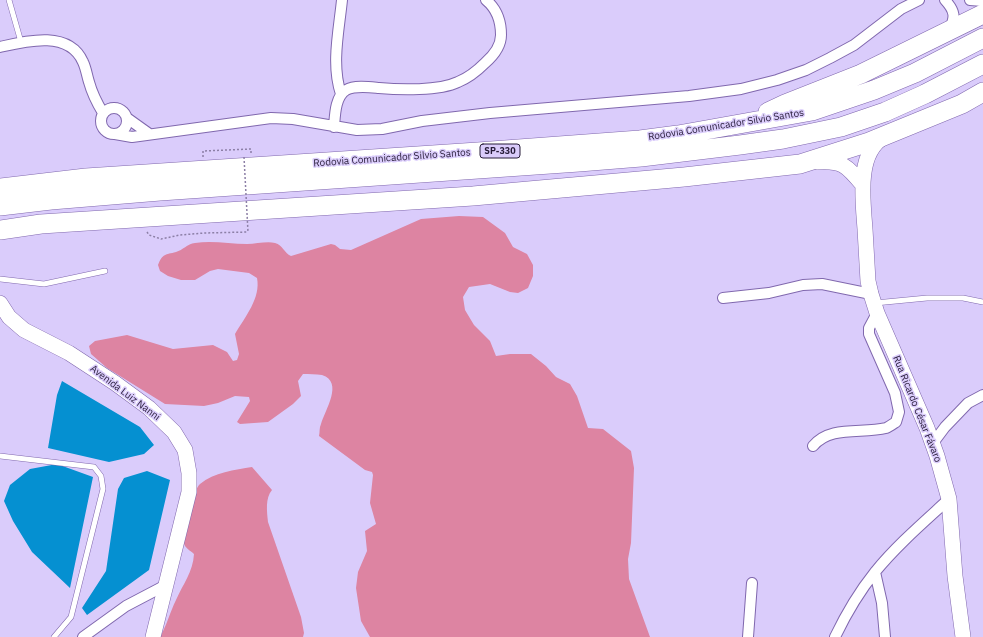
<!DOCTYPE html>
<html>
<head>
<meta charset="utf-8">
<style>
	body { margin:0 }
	canvas { display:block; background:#daccfb }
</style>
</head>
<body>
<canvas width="983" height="637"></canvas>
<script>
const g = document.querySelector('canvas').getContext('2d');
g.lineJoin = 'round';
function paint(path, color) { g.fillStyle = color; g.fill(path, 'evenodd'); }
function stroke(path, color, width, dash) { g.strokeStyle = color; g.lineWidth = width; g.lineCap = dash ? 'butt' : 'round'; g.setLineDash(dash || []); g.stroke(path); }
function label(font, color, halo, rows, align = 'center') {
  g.font = font + ' "IBM Plex Sans",sans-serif'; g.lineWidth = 3; g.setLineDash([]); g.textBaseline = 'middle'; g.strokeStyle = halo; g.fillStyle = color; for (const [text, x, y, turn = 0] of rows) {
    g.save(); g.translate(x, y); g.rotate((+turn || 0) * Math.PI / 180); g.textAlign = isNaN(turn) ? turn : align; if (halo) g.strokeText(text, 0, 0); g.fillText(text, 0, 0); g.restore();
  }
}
paint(new Path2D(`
	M 459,216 L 483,217 L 505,233 L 513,247 L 527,254 L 533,265 L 533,276 L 528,288 L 518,293 L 510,292 L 490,284 L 469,287 L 463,297 L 465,310 L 474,325 L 490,341 L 496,356 L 510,354 L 531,354 L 546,366 L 556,377 L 570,384 L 577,396 L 588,428 L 603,429 L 631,451 L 634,468 L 631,543 L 628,559 L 629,579 L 650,637 L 370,637 L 361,621 L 356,588 L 358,572 L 367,551 L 365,531 L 376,524 L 370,503 L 373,475 L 372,472 L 365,470 L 319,436 C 320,432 319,428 321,424 C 325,410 344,382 322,375 C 316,374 309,374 303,374 L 298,381 L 301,396 L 293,404 L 268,422 L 240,424 L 237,422 L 250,401 L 249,397 L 235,396 L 218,403 L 204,406 L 165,404 L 107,368 L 91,354 L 89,346 L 95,341 L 127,335 L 173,349 L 213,345 L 227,352 L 233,361 L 237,360 L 239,354 L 235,334 C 245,317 261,298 257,278 L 249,273 L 218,269 L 210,271 L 195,280 L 181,280 L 168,276 L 160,271 L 158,265 C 163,253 165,255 176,252 C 183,250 187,244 195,243 C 212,240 230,244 247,244 C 256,244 267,241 275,243 C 283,245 284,253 291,256 L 331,244 L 335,245 L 340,249 L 351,250 L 421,219 Z
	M 252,467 L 272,490 C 265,498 267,512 268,522 L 301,617 L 304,633 L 303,637 L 160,637 C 167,625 170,612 176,600 C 183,584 193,572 194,554 C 192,552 187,549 185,546 C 180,537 193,490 200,484 C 214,472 235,470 252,467 Z`), '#dd84a2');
paint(new Path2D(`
	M 62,381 L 140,427 L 154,445 L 144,454 L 109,462 L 48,448 L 57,395 Z
	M 57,464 L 93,477 L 70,588 L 32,552 L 13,521 L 4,501 L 10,485 L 30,469 Z
	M 147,471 L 170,480 L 149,570 L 87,615 L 82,608 L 106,571 L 118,489 L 124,478 Z`), '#0590d1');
const lane = new Path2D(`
	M 9,0 L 21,42
	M 0,279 L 44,284 L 105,271
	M 875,303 L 927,298 L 963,298 L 983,302
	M 0,456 L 94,467 L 101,476 L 103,489 L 71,617 L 54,637`);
const street = new Path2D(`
	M 945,0 C 955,11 956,17 949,30
	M 970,0 L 983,1
	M 0,47 C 26,41 69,30 83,62 C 86,68 87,76 89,82 C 92,93 97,103 103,113
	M 341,94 C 331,65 339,30 342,0
	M101 121a13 13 0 1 1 26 0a13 13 0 1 1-26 0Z
	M 127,118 L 148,133
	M 334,127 C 335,115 335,97 346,90 C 355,85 369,87 379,88 C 400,90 439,91 458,82 C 468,78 477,71 485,63 C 493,56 501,46 501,35 C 501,21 497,9 486,0
	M 115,134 L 132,137 L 271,118 L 293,119 L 357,130 L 382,129 L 422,121 L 490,113 L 689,96 L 741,89 L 777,80 L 806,70 L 830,58 L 854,45 L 901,9 L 919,0
	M 723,298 L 769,293 L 803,285 L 822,284 L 871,294
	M 933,443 L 945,427 L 968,403 L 983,395
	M 813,446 C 830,425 862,434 886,428 C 889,427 893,424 896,422 L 899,412 L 895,393 L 869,334 L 869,328 L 877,313
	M 875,572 L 882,603 L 885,637
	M 83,637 L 126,606 L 166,585
	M 748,637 L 752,583
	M 835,637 C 846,614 859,592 875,572 C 897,545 924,522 949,499`);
const secondary = new Path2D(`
	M 884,137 C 856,153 863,201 865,229 C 866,246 867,263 868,281 L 871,294 L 877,313 L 927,428 L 937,456 L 949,499 L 955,576 L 963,637
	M 817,162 C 842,160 847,166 862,184
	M 0,303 L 9,317 L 24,330 L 69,353 L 115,383 L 149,408 L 174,432 L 185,450 L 189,473 L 189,492 L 153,637`);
const highway = new Path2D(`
	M 768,112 L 785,104 L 861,74 L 983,14
	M 0,188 L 86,178 L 478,152 L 640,140 L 678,135 L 812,111 L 874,90 L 915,73 L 983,38
	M 0,206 L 51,200 L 160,191 L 579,162 L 641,157 L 740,145 L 783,139 L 841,127 L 885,112 L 925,94 L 983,64
	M 0,230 L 41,224 L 473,196 L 684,177 L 800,164 L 869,142 L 962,104 L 983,92`);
stroke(lane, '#8068ae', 6);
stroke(street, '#8068ae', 12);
stroke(secondary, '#8068ae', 16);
stroke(highway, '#8068ae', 20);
stroke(new Path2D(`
	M 203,157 L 203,151 L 251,149 L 251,154
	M 147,232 L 149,235 L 161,239 L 180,235 L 204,233 L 248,232`), '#8c7fa6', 1.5, [2, 2]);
stroke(lane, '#fff', 5);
stroke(street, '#fff', 10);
stroke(secondary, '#fff', 15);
stroke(highway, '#fff', 19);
stroke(new Path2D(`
	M 244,157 L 248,232`), '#8c7fa6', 1.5, [2, 2]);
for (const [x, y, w] of [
	[500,151,40]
]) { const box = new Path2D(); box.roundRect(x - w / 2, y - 7, w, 14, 3); g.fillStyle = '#daccfb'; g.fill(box); stroke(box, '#271c39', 1); }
label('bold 9px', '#271c39', null, [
	["SP-330",500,151]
]);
label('10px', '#271c39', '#daccfb', [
	["Rodovia Comunicador Silvio Santos",726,125,-9],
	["Rodovia Comunicador Silvio Santos",392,158,-4],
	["Avenida Luiz Nanni",125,393,37],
	["Rua Ricardo César Fávaro",917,409,68]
]);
</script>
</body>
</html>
